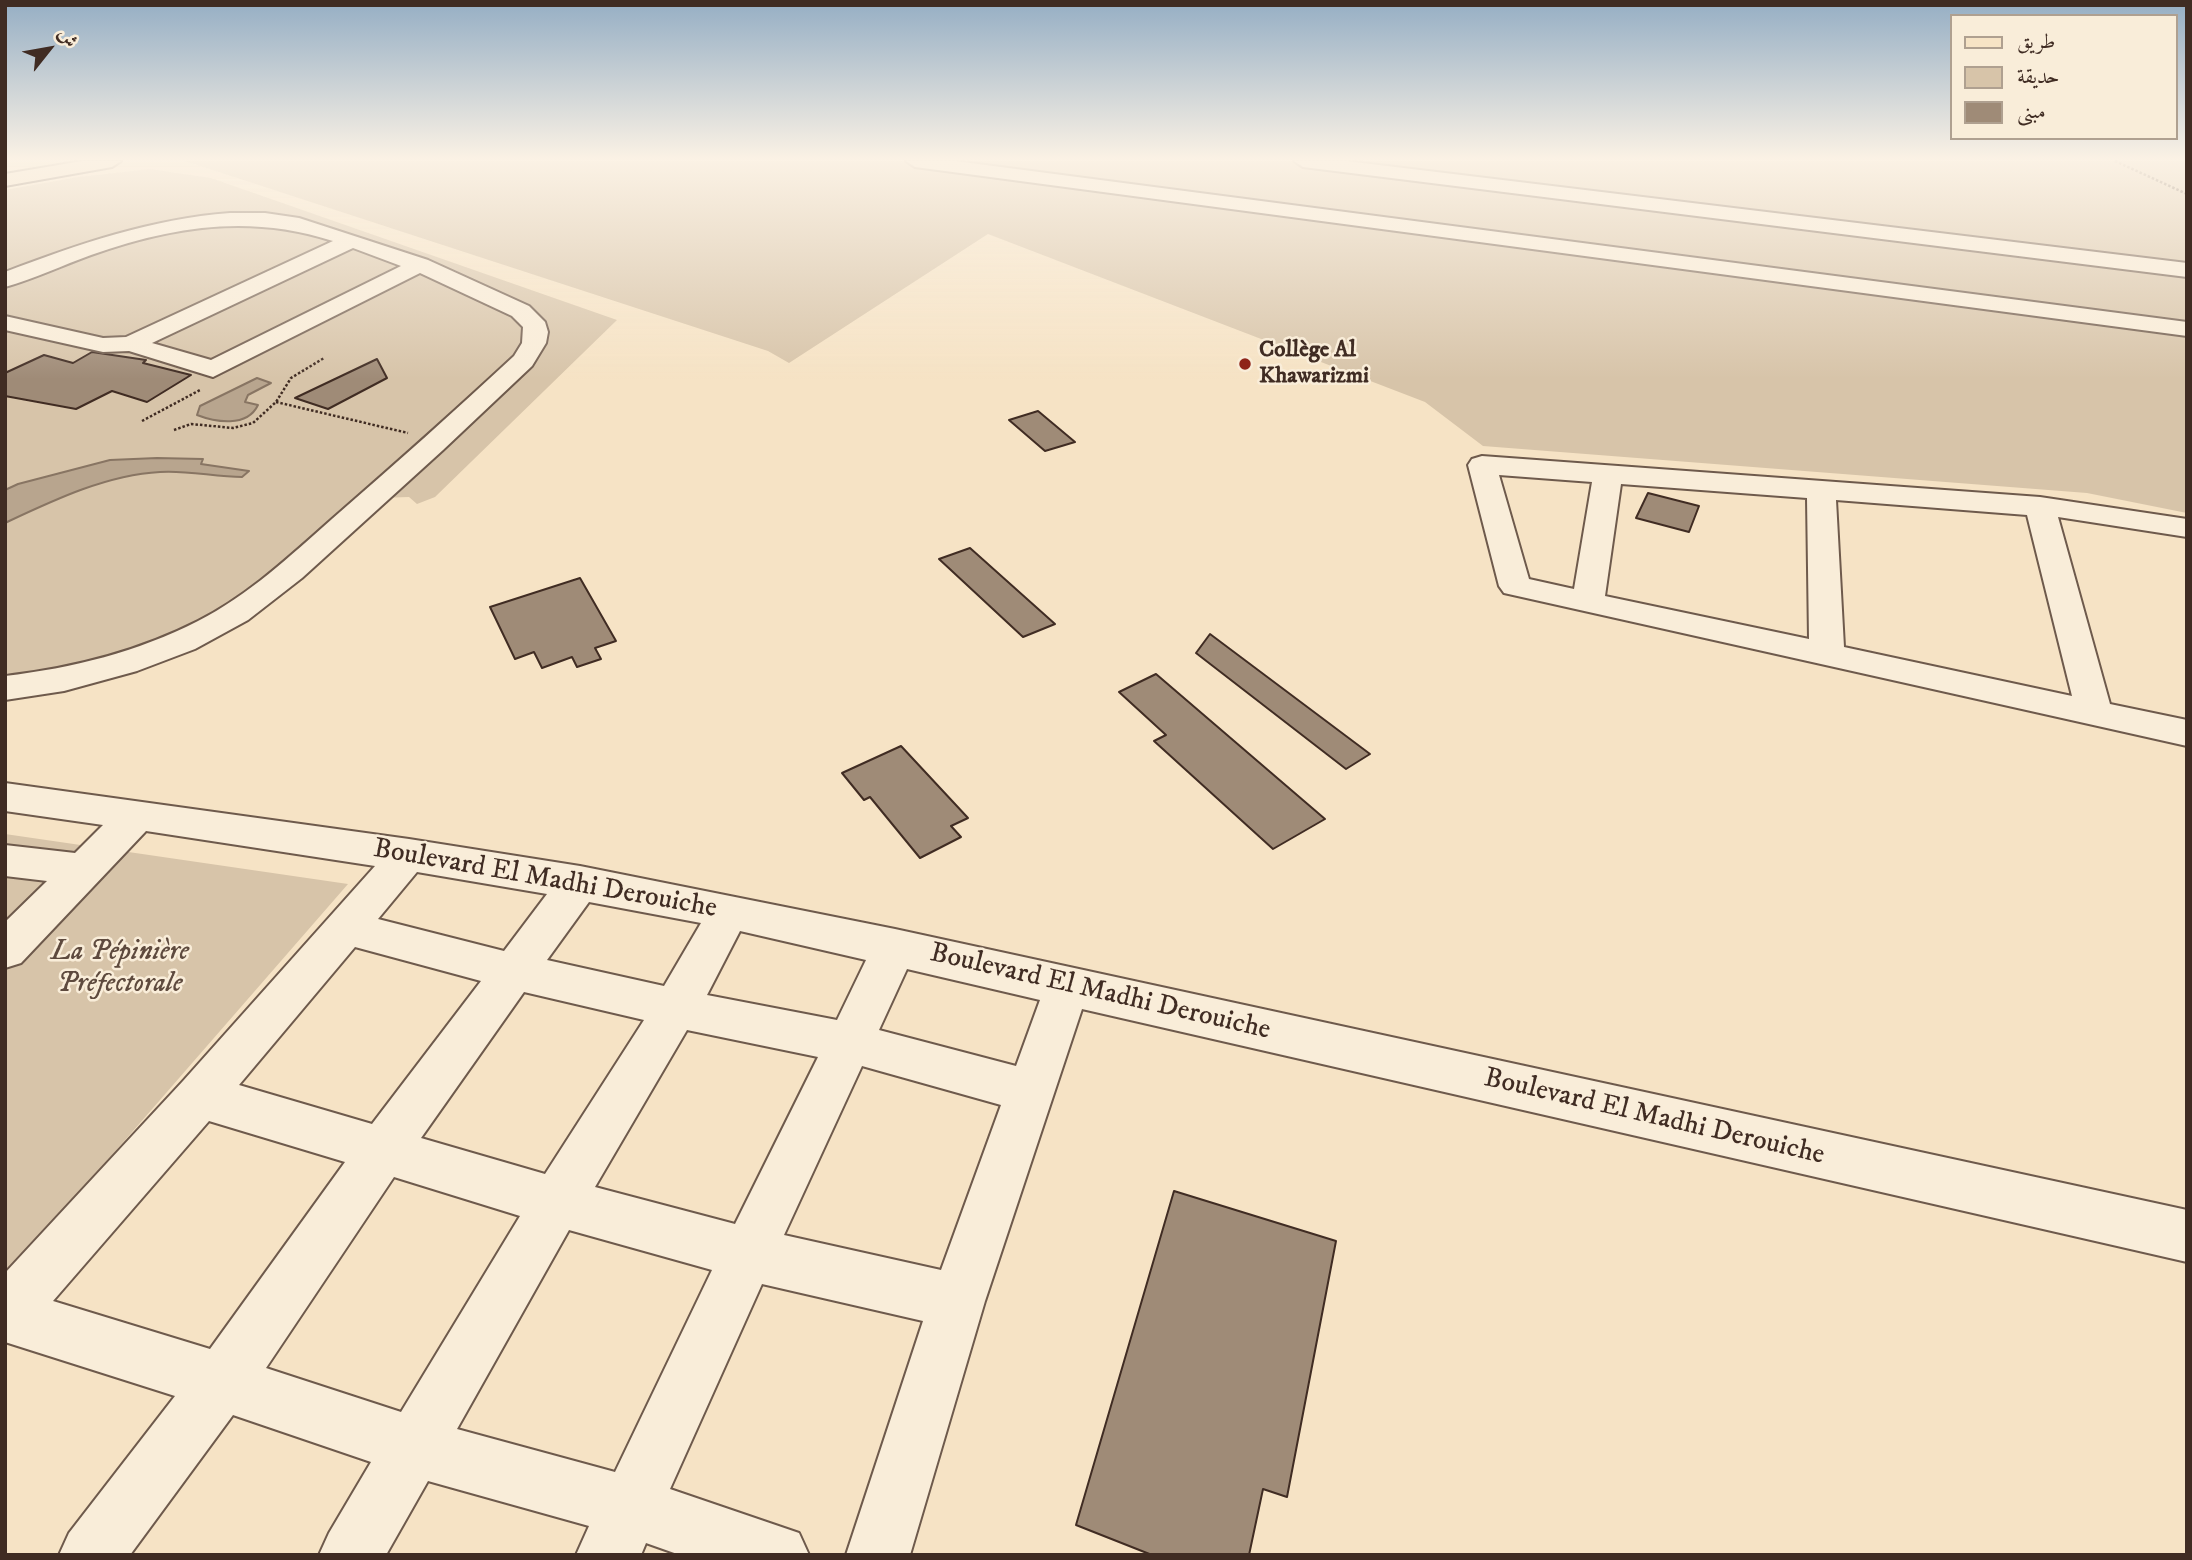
<!DOCTYPE html>
<html>
<head>
<meta charset="utf-8">
<style>
	body { margin:0 }
	#map { position:relative; width:2192px; height:1560px; overflow:hidden; background:#f6e3c5; font-family:"IM FELL DW Pica",Amiri,serif }
	canvas { display:block }
	.frame { position:absolute; inset:0; border:7px solid #402c23; pointer-events:none }
	.legend { position:absolute; left:1950px; top:14px; width:228px; height:126px; box-sizing:border-box; background:#f9edd9; border:2px solid #afa090; margin:0; padding:9px 12px; list-style:none; font-size:21px; color:#402c23 }
	.legend li { display:flex; align-items:center; gap:14px; height:35px }
	.legend b { width:35px; border:2px solid #afa090 }
	.north { position:absolute; left:14px; top:14px; width:70px; height:70px; -webkit-text-stroke:5px #f9edd9; paint-order:stroke; rotate:59deg; font-size:19px; font-weight:700; line-height:28px; text-align:center; color:#402c23 }
	.north::after { content:''; display:block; margin:auto; width:24px; height:32px; background:#402c23; clip-path:polygon(50% 0,100% 100%,50% 72%,0 100%) }
</style>
</head>
<body>
<div id="map">
<canvas width="2192" height="1560"></canvas>
<div class="frame"></div>
<ul class="legend">
<li><b style="height:9px;background:#f6e3c5"></b>طريق</li>
<li><b style="height:19px;background:#d7c4a9"></b>حديقة</li>
<li><b style="height:19px;background:#9f8b77"></b>مبنى</li>
</ul>
<div class="north">ش</div>
</div>
<script>
const g = document.querySelector('canvas').getContext('2d');
g.lineJoin = 'round';
function paint(path, color) { g.fillStyle = color; g.fill(path, 'evenodd'); }
function stroke(path, color, width, dash) { g.strokeStyle = color; g.lineWidth = width; g.lineCap = dash ? 'butt' : 'round'; g.setLineDash(dash || []); g.stroke(path); }
function label(font, color, halo, rows, align = 'center') {
  g.font = font + ' "IM FELL DW Pica",serif'; g.lineWidth = 5; g.setLineDash([]); g.textBaseline = 'middle'; g.strokeStyle = halo; g.fillStyle = color; for (const [text, x, y, turn = 0] of rows) {
    g.save(); g.translate(x, y); g.rotate((+turn || 0) * Math.PI / 180); g.textAlign = isNaN(turn) ? turn : align; if (halo) g.strokeText(text, 0, 0); g.fillText(text, 0, 0); g.restore();
  }
}
paint(new Path2D(`
	M 185,161 L 2187,161 L 2187,513 L 2087,493 L 1483,446 L 1425,402 L 988,234 L 789,363 L 768,351 Z
	M 150,169 L 211,178 L 617,320 L 435,497 L 417,504 L 409,497 L 378,498 L 256,601 L 160,648 L 45,677 L 5,673 L 5,190 L 78,177 Z
	M 5,834 L 348,884 L 5,1278 Z`), '#d7c4a9');
const water = new Path2D(`
	M 257,378 L 271,383 L 248,395 L 245,402 L 258,405 C 247,428 215,422 197,415 L 200,406 Z
	M 157,458 L 203,459 L 201,464 L 249,471 L 242,477 C 215,477 187,470 160,472 C 106,475 54,500 5,523 L 5,490 L 18,484 L 110,460 Z`);
paint(water, '#b8a58e');
stroke(water, '#887563', 2);
const building = new Path2D(`
	M 92,352 L 146,360 L 143,363 L 191,375 L 147,402 L 112,391 L 76,409 L 5,396 L 5,373 L 44,355 L 73,363 Z
	M 377,359 L 387,378 L 328,409 L 295,398 Z
	M 1038,411 L 1075,442 L 1045,451 L 1009,420 Z
	M 1648,493 L 1699,506 L 1689,532 L 1636,518 Z
	M 970,548 L 1055,624 L 1023,637 L 939,559 Z
	M 580,578 L 616,641 L 595,648 L 601,659 L 577,667 L 572,657 L 542,668 L 534,652 L 515,659 L 490,607 Z
	M 1210,634 L 1370,754 L 1346,769 L 1196,653 Z
	M 1156,674 L 1297,795 L 1325,819 L 1273,849 L 1154,741 L 1166,735 L 1119,692 Z
	M 901,746 L 968,818 L 951,826 L 961,837 L 920,858 L 870,797 L 864,800 L 842,773 Z
	M 1174,1191 L 1336,1241 L 1287,1497 L 1263,1489 L 1249,1555 L 1152,1555 L 1076,1525 Z`);
paint(building, '#9f8b77');
stroke(building, '#402c23', 2);
const minor = new Path2D(`
	M 906,161 L 955,161 L 2187,322 L 2187,336 L 915,167 Z
	M 1294,161 L 1346,161 L 2187,263 L 2187,277 L 1303,167 Z
	M 230,213 L 265,213 L 299,218 L 428,260 L 529,306 L 545,322 L 548,332 L 546,343 L 532,366 L 443,450 L 302,578 L 248,620 L 195,649 L 137,671 L 64,691 L 5,700 L 5,676 C 73,668 137,652 198,621 C 249,595 290,556 332,519 C 394,465 455,411 514,356 L 522,343 L 523,327 L 512,316 L 420,273 L 213,377 L 129,351 L 103,352 L 5,330 L 5,316 L 103,338 L 126,337 L 333,241 C 250,214 173,226 91,255 C 63,265 34,279 5,287 L 5,272 C 79,244 151,219 230,213 ZM 353,248 L 401,266 L 211,360 L 152,343 Z
	M 1482,456 L 2040,497 L 2187,519 L 2187,537 L 2058,517 L 2110,704 L 2187,720 L 2187,746 L 1504,593 L 1499,586 L 1468,465 L 1472,459 ZM 1499,475 L 1592,482 L 1574,589 L 1529,579 ZM 1621,484 L 1807,498 L 1809,639 L 1605,596 ZM 1836,500 L 2027,515 L 2072,696 L 1844,647 Z
	M 5,783 L 409,839 L 580,866 L 895,929 L 2187,1210 L 2187,1262 L 1082,1009 L 985,1301 L 910,1555 L 846,1555 L 923,1321 L 762,1284 L 670,1489 L 799,1533 L 809,1555 L 680,1555 L 646,1543 L 641,1555 L 576,1555 L 589,1526 L 428,1481 L 386,1555 L 319,1555 L 329,1533 L 371,1462 L 233,1415 L 130,1555 L 59,1555 L 69,1533 L 175,1396 L 5,1342 L 5,1273 L 183,1081 L 375,866 L 146,831 L 21,963 L 5,968 L 5,922 L 47,881 L 5,876 L 5,845 L 75,853 L 103,825 L 5,811 ZM 417,872 L 547,894 L 504,951 L 378,919 ZM 589,902 L 701,923 L 664,986 L 547,960 ZM 740,931 L 866,960 L 837,1020 L 707,995 ZM 355,947 L 481,981 L 372,1124 L 239,1085 ZM 907,969 L 1040,1000 L 1016,1066 L 879,1030 ZM 524,992 L 644,1020 L 545,1174 L 421,1138 ZM 687,1030 L 818,1057 L 735,1224 L 595,1187 ZM 862,1066 L 1001,1105 L 941,1270 L 784,1235 ZM 209,1121 L 345,1162 L 210,1349 L 53,1301 ZM 394,1177 L 520,1216 L 401,1412 L 266,1368 ZM 569,1230 L 712,1270 L 615,1472 L 457,1429 Z`);
const major = new Path2D(`
	M 82,161 L 121,161 L 112,167 L 5,186 L 5,174 Z`);
stroke(minor, '#6e5a4c', 4);
stroke(major, '#402c23', 4);
stroke(new Path2D(`
	M 2115,161 L 2187,194
	M 276,402 L 408,433
	M 142,421 L 200,390
	M 174,430 L 191,424 L 233,428 L 253,423 L 276,402 L 291,378 L 324,358`), '#402c23', 2.5, [2.5, 2]);
paint(minor, '#f9edd9');
paint(major, '#f6e3c5');
const sky = g.createLinearGradient(0, 0, 0, 379);
sky.addColorStop(0, '#95aec4');
sky.addColorStop(0.42, '#fbf2e5');
sky.addColorStop(1, '#fbf2e500');
g.fillStyle = sky;
g.fillRect(0, 0, 2192, 379);
for (const [x, y, r, color] of [
	[1245,364,7,"#8f2418"]
]) { const dot = new Path2D(); dot.arc(x, y, r, 0, 2 * Math.PI); g.fillStyle = color; g.fill(dot); stroke(dot, '#f9edd9', 2.5); }
label('bold 23px', '#402c23', '#f9edd9', [
	["Collège Al",1259,351],
	["Khawarizmi",1259,377]
], 'left');
label('28px', '#402c23', '#f9edd9', [
	["Boulevard El Madhi Derouiche",545,880,10],
	["Boulevard El Madhi Derouiche",1100,993,13],
	["Boulevard El Madhi Derouiche",1654,1118,13]
]);
label('italic 28px', '#5e4a3e', '#f9edd9', [
	["La Pépinière",120,953],
	["Préfectorale",120,985]
]);
</script>
</body>
</html>
